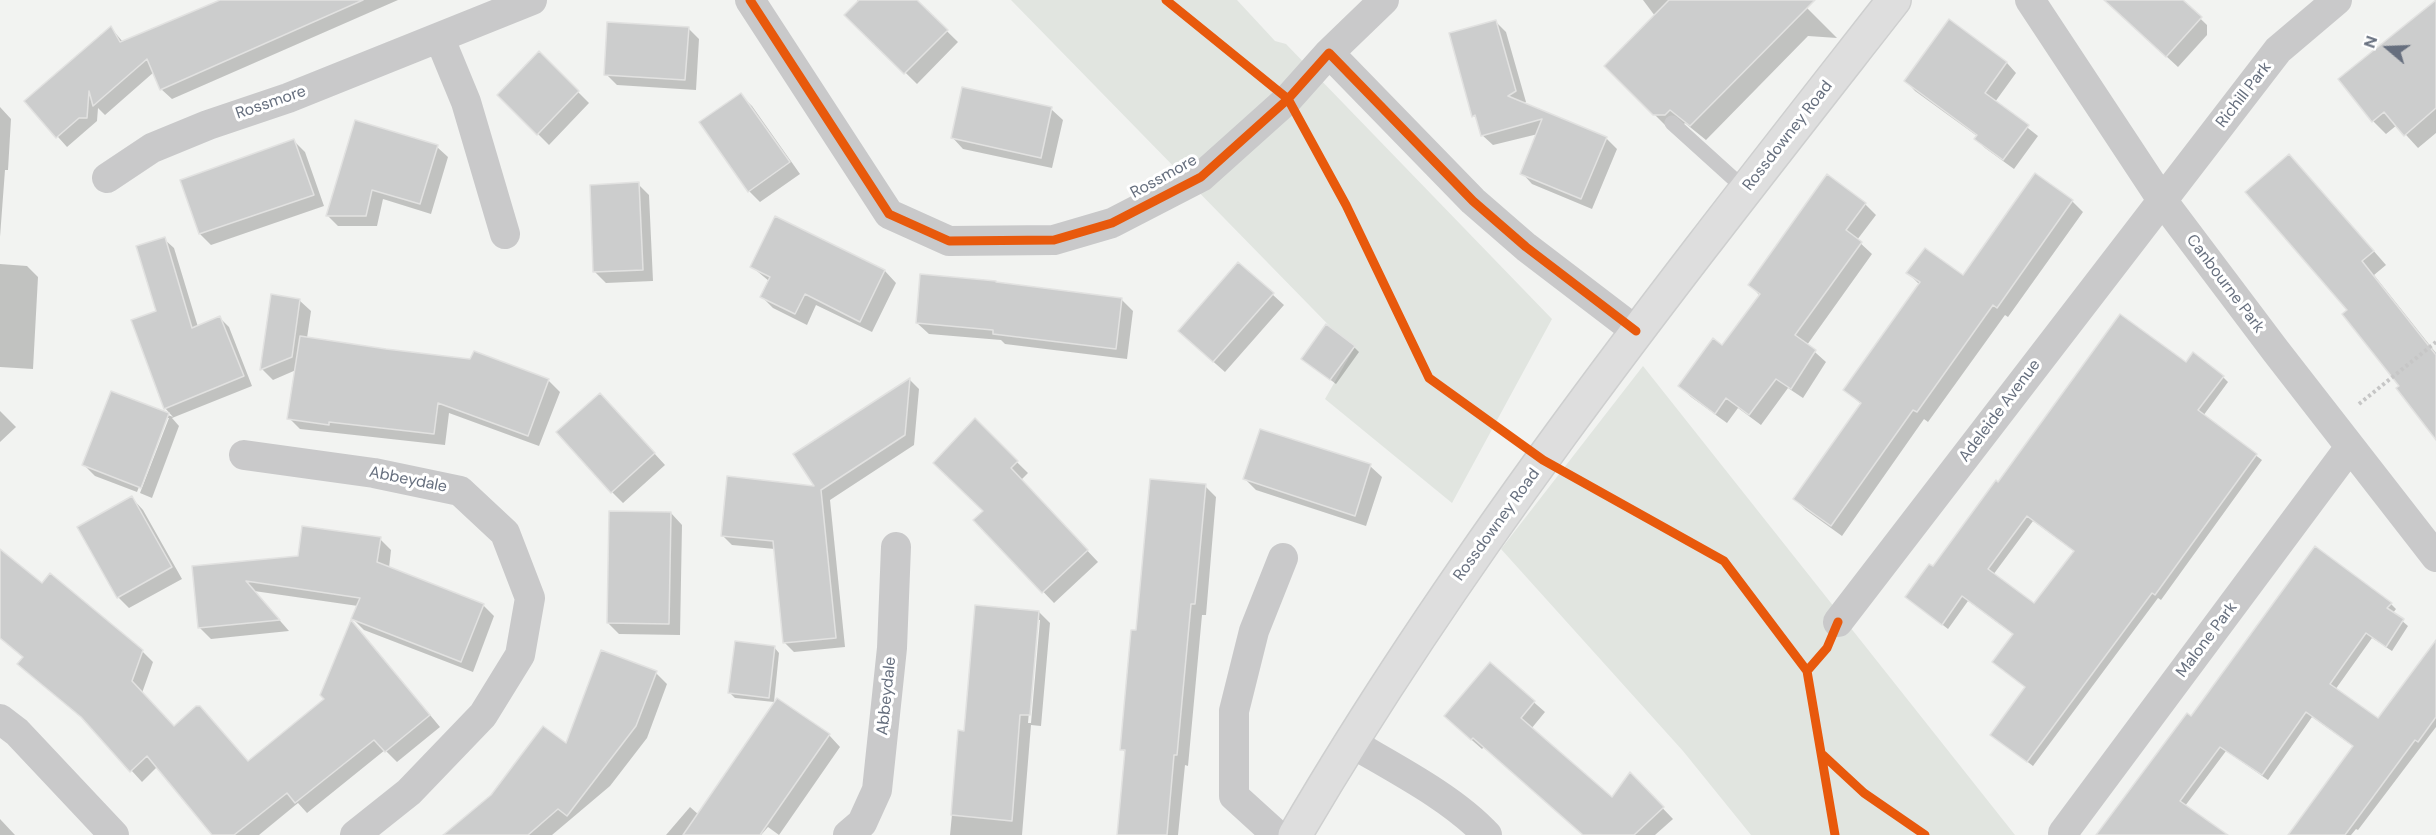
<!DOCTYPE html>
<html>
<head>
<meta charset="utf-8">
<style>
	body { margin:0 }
	#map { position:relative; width:2436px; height:835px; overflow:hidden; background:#f2f3f1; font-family:"DM Sans",sans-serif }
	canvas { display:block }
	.north { position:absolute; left:2358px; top:18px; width:60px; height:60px; -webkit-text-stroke:4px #fff; paint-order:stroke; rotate:289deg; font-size:16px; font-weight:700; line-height:24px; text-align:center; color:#666f7e }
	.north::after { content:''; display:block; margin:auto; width:21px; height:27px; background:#666f7e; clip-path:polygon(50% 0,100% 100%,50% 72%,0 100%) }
</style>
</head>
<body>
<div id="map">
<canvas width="2436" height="835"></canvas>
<div class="north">N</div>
</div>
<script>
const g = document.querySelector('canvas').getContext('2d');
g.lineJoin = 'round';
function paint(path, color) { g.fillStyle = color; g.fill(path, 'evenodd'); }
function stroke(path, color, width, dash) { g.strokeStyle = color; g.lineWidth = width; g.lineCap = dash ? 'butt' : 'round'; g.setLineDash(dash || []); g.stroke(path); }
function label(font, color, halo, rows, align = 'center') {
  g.font = font + ' "DM Sans",sans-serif'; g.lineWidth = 6; g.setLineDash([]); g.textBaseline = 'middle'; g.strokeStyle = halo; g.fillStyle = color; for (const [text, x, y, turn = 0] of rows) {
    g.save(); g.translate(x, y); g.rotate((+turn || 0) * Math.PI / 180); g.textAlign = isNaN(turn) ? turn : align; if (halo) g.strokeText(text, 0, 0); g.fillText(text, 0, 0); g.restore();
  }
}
paint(new Path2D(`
	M 1011,0 L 1237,0 L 1275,41 L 1286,44 L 1552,319 L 1452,503 L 1325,399 L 1353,350 Z
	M 1643,366 L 2015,835 L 1751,835 L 1683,751 L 1501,549 Z`), '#e1e5e0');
paint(new Path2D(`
	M 224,0 L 398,0 L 172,99 L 161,89 L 154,72 L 105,115 L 98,108 L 97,121 L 67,147 L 26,101 L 111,28 L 123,42 Z
	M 857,0 L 915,0 L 958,42 L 917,84 L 847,15 L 859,2 Z
	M 1643,0 L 1799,0 L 1837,38 L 1808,36 L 1706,140 L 1685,123 L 1679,129 L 1669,129 L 1606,66 L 1655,16 Z
	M 2129,0 L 2181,0 L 2207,25 L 2207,35 L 2178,67 L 2130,23 Z
	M 2436,2 L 2436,133 L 2418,148 L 2397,125 L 2386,134 L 2373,121 Z
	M 1495,21 L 1506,32 L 1526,102 L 1523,104 L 1606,138 L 1617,149 L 1592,209 L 1532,184 L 1522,173 L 1538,134 L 1493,145 L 1482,135 L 1478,120 L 1474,116 Z
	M 1950,21 L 2007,63 L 2016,73 L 1995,102 L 2038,136 L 2014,169 L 1985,148 L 1976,139 L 1977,136 L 1915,91 L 1906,81 Z
	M 688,28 L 699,39 L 696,90 L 617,85 L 606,74 Z
	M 539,53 L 589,103 L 549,145 L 499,95 Z
	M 741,95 L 752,106 L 800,174 L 760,202 L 749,191 Z
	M 0,107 L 11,119 L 8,170 L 5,170 L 0,237 Z
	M 1051,109 L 1063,120 L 1052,168 L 963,149 L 952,137 Z
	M 294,141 L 305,152 L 324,206 L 211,245 L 200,234 Z
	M 437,147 L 448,157 L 431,214 L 383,199 L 377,226 L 338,226 L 328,216 Z
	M 2302,169 L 2386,265 L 2374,275 L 2436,353 L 2436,438 L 2349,310 Z
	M 2035,175 L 2072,201 L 2083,212 L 2008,317 L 2005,315 L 1928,422 L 1924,419 L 1842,536 L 1806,510 L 1795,499 L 1862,405 L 1845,390 L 1920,285 L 1908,273 L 1963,277 Z
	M 638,184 L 649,195 L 653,281 L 606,283 L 595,272 Z
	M 1865,204 L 1876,215 L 1857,240 L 1872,254 L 1807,345 L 1826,362 L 1803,398 L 1788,388 L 1761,425 L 1738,408 L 1727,423 L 1691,397 L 1680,386 L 1722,347 L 1760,296 L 1750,285 Z
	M 776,218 L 885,271 L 896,283 L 872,332 L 816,305 L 807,325 L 773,308 L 762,297 L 769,281 L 752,267 Z
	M 164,239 L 174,248 L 198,327 L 220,318 L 229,327 L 252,386 L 172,418 L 179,426 L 152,498 L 140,493 L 169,418 L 165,418 L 137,492 L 95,476 L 84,465 L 112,393 L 173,417 L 165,408 L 158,312 Z
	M 0,264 L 27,266 L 38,277 L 33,369 L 0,367 Z
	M 1239,264 L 1284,305 L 1225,372 L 1191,342 Z
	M 1121,299 L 1133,311 L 1127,359 L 1005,344 L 1001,340 L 929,334 L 917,323 Z
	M 299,300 L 311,311 L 307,338 L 548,380 L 560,392 L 539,446 L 449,413 L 445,445 L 300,429 L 289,418 L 296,370 L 273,380 L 262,369 Z
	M 1354,347 L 1359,352 L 1336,384 L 1303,359 Z
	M 2186,365 L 2223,377 L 2228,382 L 2203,416 L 2262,460 L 2161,600 L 2158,598 L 2033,766 L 1992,735 L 2026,688 L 2014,635 L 1968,601 L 1948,629 L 1907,597 L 1933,568 L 1999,484 ZM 2033,521 L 2075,552 L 2034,605 L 1993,575 Z
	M 910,380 L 919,389 L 914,445 L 830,500 L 845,647 L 794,652 L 785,643 L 775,549 L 732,545 L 722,535 L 817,488 L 795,455 Z
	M 611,406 L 665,465 L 623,503 L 612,492 Z
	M 0,411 L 16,427 L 0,442 Z
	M 975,421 L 1028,473 L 1021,480 L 1098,562 L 1054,603 L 975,520 L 985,511 Z
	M 1370,466 L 1382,477 L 1366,526 L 1256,490 L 1245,479 Z
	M 1205,486 L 1216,497 L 1206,615 L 1202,615 L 1188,766 L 1185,765 L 1178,835 L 1119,835 L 1126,753 L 1122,749 L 1137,632 Z
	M 132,498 L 143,510 L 182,579 L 129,608 L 118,597 Z
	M 671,513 L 682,525 L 680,635 L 619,634 L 608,623 Z
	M 380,539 L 391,550 L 389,568 L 483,605 L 494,616 L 473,672 L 364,630 L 353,619 L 358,606 L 254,591 L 289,631 L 211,639 L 200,628 L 194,568 L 299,557 Z
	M 0,549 L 42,585 L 142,651 L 153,662 L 142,693 L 174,728 L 248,762 L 326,699 L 362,633 L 440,727 L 397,762 L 385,750 L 307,813 L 298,803 L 259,835 L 214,835 L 158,766 L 142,782 L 89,724 L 30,674 L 24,658 L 0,638 Z
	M 2391,604 L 2396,609 L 2393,613 L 2408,626 L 2392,651 L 2372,638 L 2335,690 L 2378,720 L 2436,673 L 2436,727 L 2358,830 L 2356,829 L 2351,835 L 2289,835 L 2354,747 L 2312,717 L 2268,780 L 2226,751 L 2185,806 L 2224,835 L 2105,835 L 2192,718 Z
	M 1039,612 L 1050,623 L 1041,726 L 1031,725 L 1022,835 L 950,835 L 960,732 L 965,732 ZM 1037,620 L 1040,620 L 1031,723 L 1028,723 Z
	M 774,647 L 779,653 L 774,702 L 735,698 L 730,693 Z
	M 1490,664 L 1545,712 L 1531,729 L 1612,799 L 1630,774 L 1673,819 L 1655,835 L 1584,835 L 1484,747 L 1482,749 L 1456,726 Z
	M 656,673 L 667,684 L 647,738 L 610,786 L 552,835 L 445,835 L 567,746 Z
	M 829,735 L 840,747 L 779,835 L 768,827 L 761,835 L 666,835 L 690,807 L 699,815 Z
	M 0,819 L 15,835 L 0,835 Z`), '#0003');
const building = new Path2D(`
	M 220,0 L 363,0 L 160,90 L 147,59 L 93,106 L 89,91 L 87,118 L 79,118 L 56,138 L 24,101 L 111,26 L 120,42 Z
	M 859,0 L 917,0 L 948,30 L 904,74 L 844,15 Z
	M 1669,0 L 1815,0 L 1690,126 L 1670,110 L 1665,115 L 1653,115 L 1604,66 Z
	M 2104,0 L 2183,0 L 2202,17 L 2166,57 Z
	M 2436,0 L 2436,108 L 2404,136 L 2384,112 L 2372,122 L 2338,79 Z
	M 1949,19 L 2007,62 L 1985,93 L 2029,125 L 2003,160 L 1974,139 L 1977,135 L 1904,81 Z
	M 1496,20 L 1516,91 L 1508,96 L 1607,137 L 1581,199 L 1520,174 L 1542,119 L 1481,136 L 1475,115 L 1472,117 L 1449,33 Z
	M 607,22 L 689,27 L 685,80 L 604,75 Z
	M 539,51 L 579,91 L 537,135 L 497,95 Z
	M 962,87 L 1052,107 L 1041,158 L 951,138 Z
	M 741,93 L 790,162 L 748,192 L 699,122 Z
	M 355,120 L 438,145 L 420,204 L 372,190 L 366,216 L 326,216 Z
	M 294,139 L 314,195 L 199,234 L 180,180 Z
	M 2289,154 L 2374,251 L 2362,261 L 2436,355 L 2436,440 L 2396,388 L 2399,386 L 2342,314 L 2347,310 L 2245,192 Z
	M 2035,173 L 2073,200 L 1997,308 L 1993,305 L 1917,412 L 1913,410 L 1831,526 L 1793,499 L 1861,403 L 1843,390 L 1920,282 L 1906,273 L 1925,248 L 1963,275 Z
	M 1827,174 L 1866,203 L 1846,230 L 1862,242 L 1795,335 L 1816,350 L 1791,389 L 1776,379 L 1749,415 L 1726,398 L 1715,414 L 1678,386 L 1713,338 L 1722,345 L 1760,294 L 1748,285 Z
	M 639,182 L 643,270 L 593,272 L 590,185 Z
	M 775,216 L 885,270 L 860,322 L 805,294 L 795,314 L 760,297 L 770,277 L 750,267 Z
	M 165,237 L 192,328 L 220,316 L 244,376 L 164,409 L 131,320 L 156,311 L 136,246 Z
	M 1238,262 L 1274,293 L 1213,362 L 1178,331 Z
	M 920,274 L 996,281 L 996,282 L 1122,298 L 1116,349 L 993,334 L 993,330 L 916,323 Z
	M 271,294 L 300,299 L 292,357 L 260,370 Z
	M 2120,314 L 2186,362 L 2193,352 L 2224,376 L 2198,410 L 2257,454 L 2155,595 L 2152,593 L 2027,762 L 1990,735 L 2025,687 L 1992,662 L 2013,634 L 1962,596 L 1942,625 L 1905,597 L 1929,564 L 1933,566 L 1996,480 L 1998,482 ZM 2027,516 L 2074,551 L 2034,603 L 1988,569 Z
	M 1326,324 L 1355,346 L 1330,380 L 1301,359 Z
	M 300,336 L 386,349 L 470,359 L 474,351 L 549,379 L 528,436 L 438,403 L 434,434 L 329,422 L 329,425 L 287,419 Z
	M 910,378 L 905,435 L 821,490 L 836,638 L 783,643 L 773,541 L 721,536 L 727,476 L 814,486 L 793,454 Z
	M 111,391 L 169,413 L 141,488 L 82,465 Z
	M 600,393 L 655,453 L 611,493 L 556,432 Z
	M 975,418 L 1018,461 L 1011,468 L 1088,550 L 1042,593 L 973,520 L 983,511 L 933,463 Z
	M 1260,429 L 1371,464 L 1355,516 L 1243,479 Z
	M 1150,479 L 1206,484 L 1195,604 L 1191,604 L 1177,755 L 1174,755 L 1167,835 L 1117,835 L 1125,750 L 1120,750 L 1131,630 L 1136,630 Z
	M 132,496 L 172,567 L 117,598 L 77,527 Z
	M 609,511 L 671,512 L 669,624 L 607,623 Z
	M 302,526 L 381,537 L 377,562 L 484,604 L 461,662 L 351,619 L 360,598 L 246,581 L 280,620 L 198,628 L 192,566 L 298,556 Z
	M 2315,546 L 2392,603 L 2387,608 L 2404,619 L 2386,647 L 2366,633 L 2330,684 L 2378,718 L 2436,640 L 2436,717 L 2418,742 L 2415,740 L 2345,835 L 2288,835 L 2353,746 L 2306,712 L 2262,775 L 2220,747 L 2180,801 L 2228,835 L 2096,835 L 2187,713 L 2191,716 Z
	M 0,549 L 42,583 L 50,573 L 143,650 L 132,681 L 174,726 L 196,706 L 200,706 L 248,761 L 324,699 L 320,695 L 351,620 L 430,715 L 385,752 L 374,740 L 295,803 L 287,793 L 234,835 L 212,835 L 147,756 L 130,772 L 81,717 L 17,664 L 23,657 L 0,638 Z
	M 975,605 L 1039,611 L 1030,715 L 1020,715 L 1012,821 L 951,815 L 958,730 L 964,731 Z
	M 735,641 L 775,646 L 769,698 L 728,693 Z
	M 601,650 L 657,671 L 636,726 L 567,816 L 558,809 L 528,835 L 443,835 L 491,795 L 543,726 L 566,743 Z
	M 1490,662 L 1535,701 L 1521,718 L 1612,797 L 1630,772 L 1664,807 L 1634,835 L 1583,835 L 1473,738 L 1471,740 L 1444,716 Z
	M 777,698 L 830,734 L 760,835 L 683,835 Z`);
paint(building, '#cccdcd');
stroke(building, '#e2e2e1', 1.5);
const secondary = new Path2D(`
	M 1295,835 C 1468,539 1683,270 1894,0`);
stroke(secondary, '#cecfcf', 36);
stroke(new Path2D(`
	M 2359,404 L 2436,342`), '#c6c6c6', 4, [3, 3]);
stroke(new Path2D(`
	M 1672,123 L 1746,190`), '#c9c9ca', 15);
stroke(new Path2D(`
	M 750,0 L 889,214 L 949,241 L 1054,240 L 1112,223 L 1201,177 L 1288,99 L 1329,53 L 1473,201 L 1526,247 L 1636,331
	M 2030,0 L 2162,200 L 2275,350 L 2436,557
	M 440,39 L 466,102 L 505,234
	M 1329,53 L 1384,0
	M 107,178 L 152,148 L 208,125 L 288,98 L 532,0
	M 244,455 L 374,473 L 460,491 L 505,533 L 530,598 L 520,655 L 483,715 L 409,792 L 355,835
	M 1838,622 L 2278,50 L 2337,0
	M 0,719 L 17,732 L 114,835
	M 1350,742 C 1394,768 1453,798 1487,835
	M 2063,833 L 2350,447
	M 848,835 L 862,823 L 877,790 L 892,648 L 896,547
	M 1277,835 L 1234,796 L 1234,711 L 1254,631 L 1283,558`), '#c9c9ca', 30);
stroke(secondary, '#dedede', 33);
stroke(new Path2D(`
	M 750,0 L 889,214 L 949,241 L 1054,240 L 1112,223 L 1201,177 L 1288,99 L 1329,53 L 1473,201 L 1526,247 L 1636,331
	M 1166,0 L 1288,99 L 1346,205 L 1429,378 L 1543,460 L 1724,561 L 1807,671
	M 1823,755 L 1864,793 L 1925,835
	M 1835,835 L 1807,671 L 1827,648 L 1838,622`), '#e8590c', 9);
label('16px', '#666f7e', '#fff', [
	["Richill Park",2244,95,-52],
	["Rossmore",271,103,-19],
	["Rossdowney Road",1788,136,-52],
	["Rossmore",1164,177,-29],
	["Canbourne Park",2225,284,53],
	["Adeleide Avenue",2000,411,-53],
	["Abbeydale",408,480,11],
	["Rossdowney Road",1497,525,-54],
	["Malone Park",2207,640,-53],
	["Abbeydale",887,696,-84]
]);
</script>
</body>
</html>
